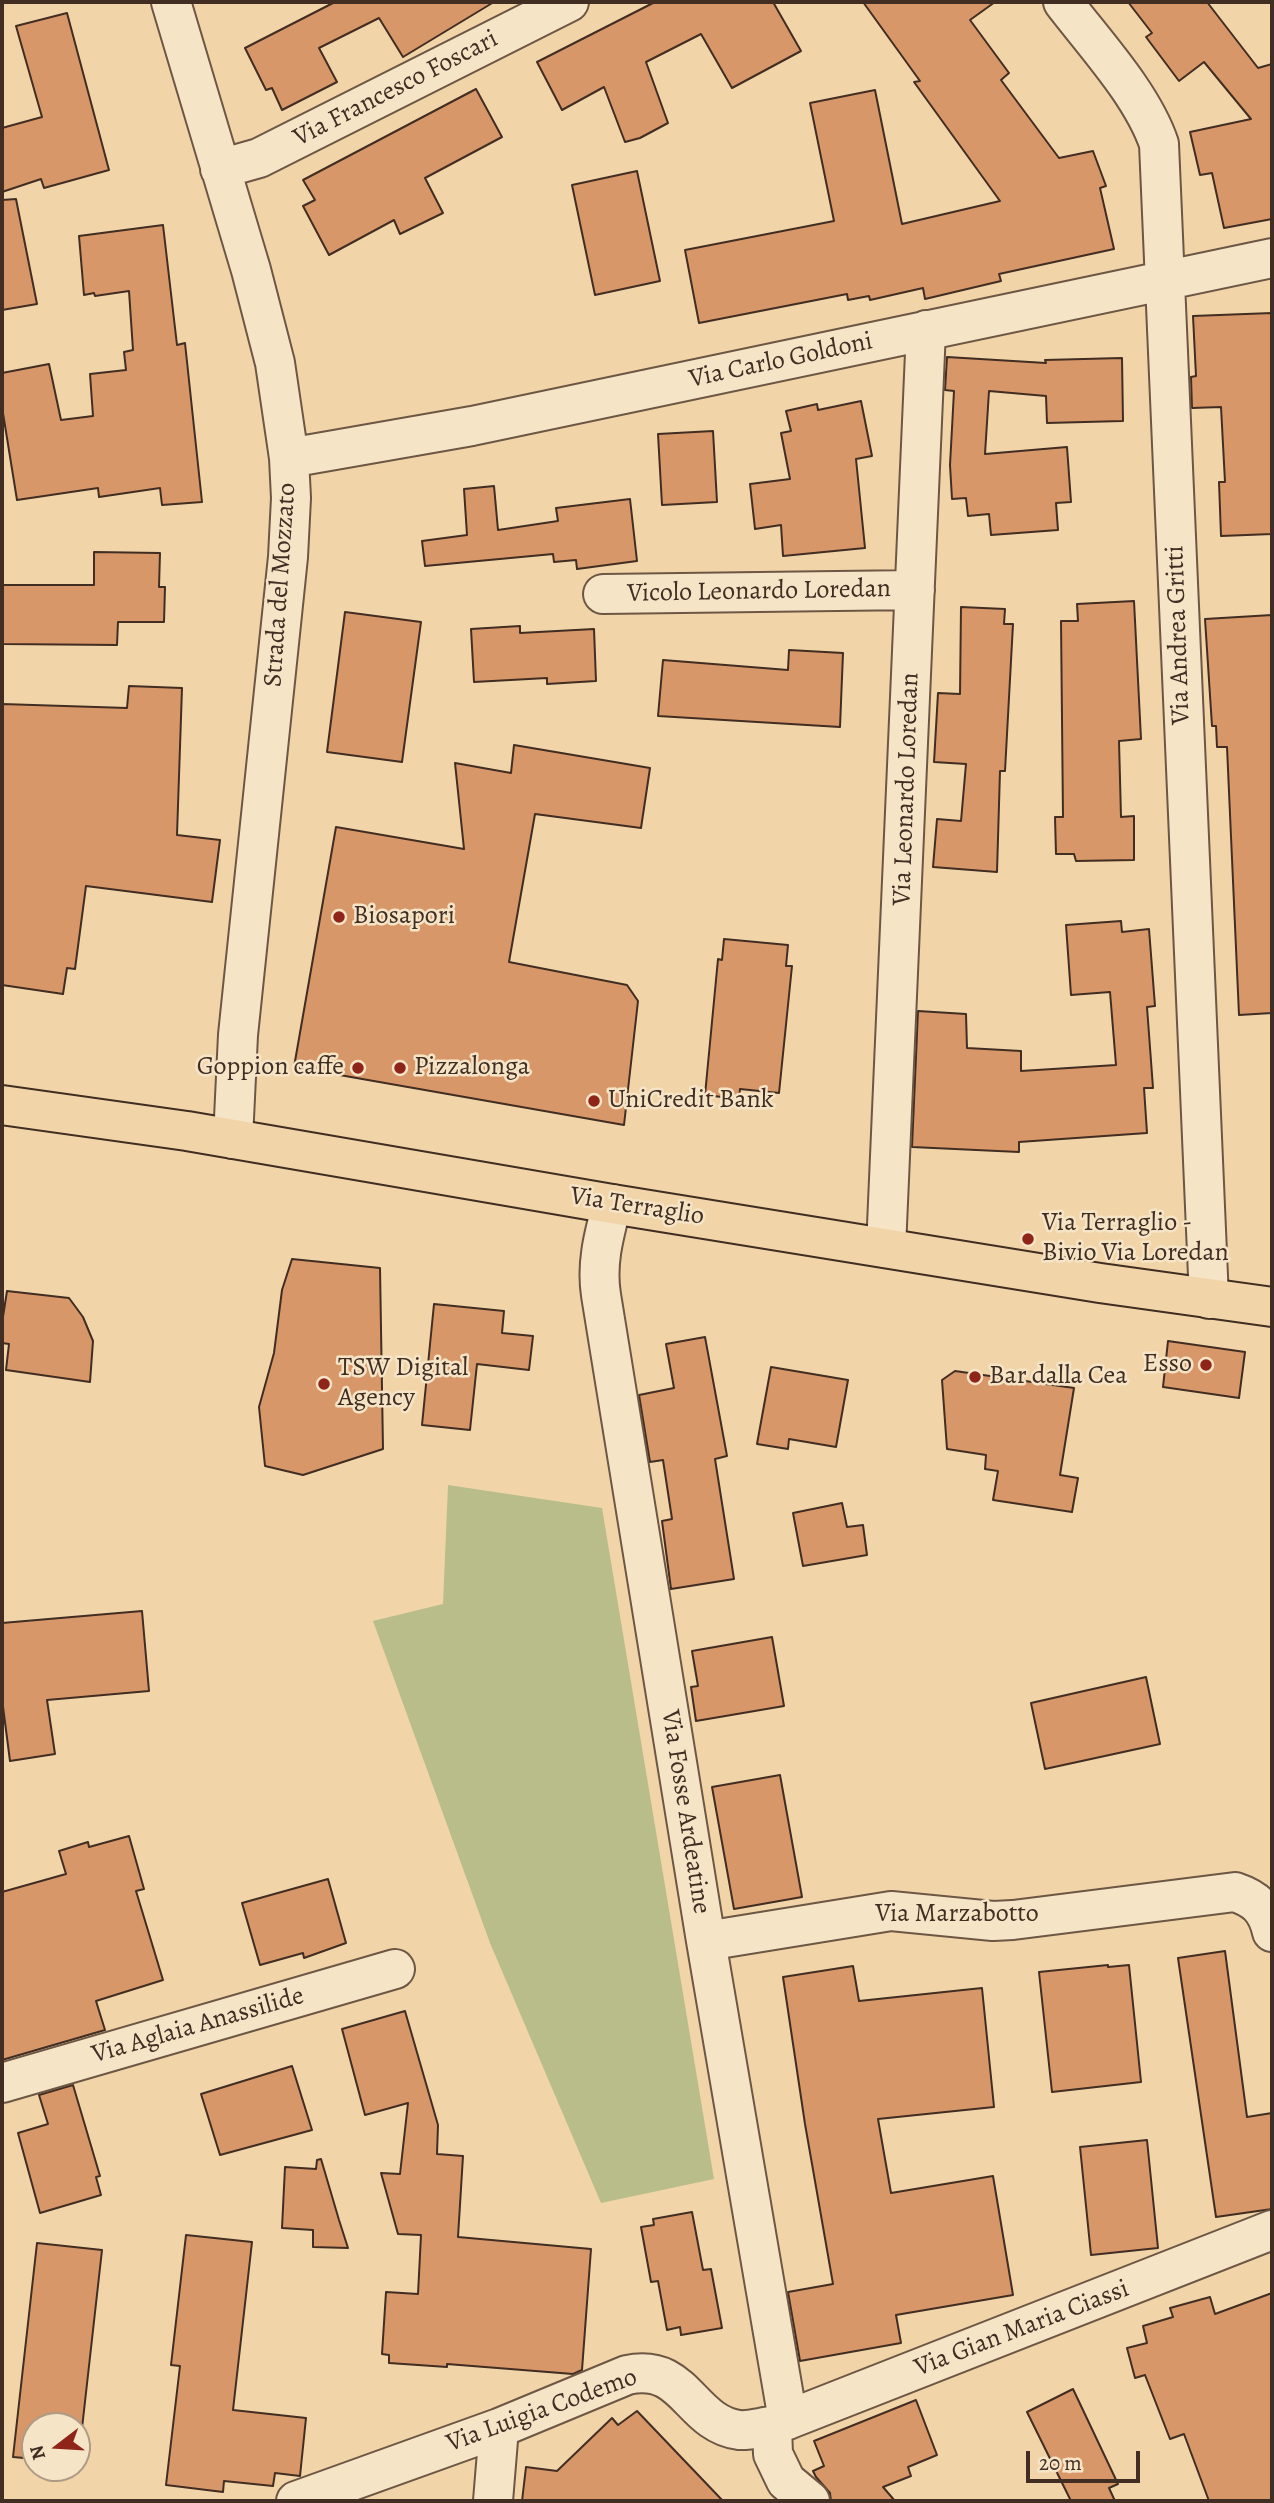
<!DOCTYPE html>
<html>
<head>
<meta charset="utf-8">
<style>
	body { margin:0 }
	#map { position:relative; width:1274px; height:2503px; overflow:hidden; background:#f1d5a9; font-family:Alegreya,serif }
	canvas { display:block }
	.frame { position:absolute; inset:0; border:4px solid #412d22; pointer-events:none }
	.north { position:absolute; left:21px; top:2412px; width:70px; height:70px; box-sizing:border-box; background:#f6e4c7; border:2px solid #ae9b85; border-radius:50%; rotate:253deg; font-size:19px; font-weight:700; line-height:28px; text-align:center; color:#412d22 }
	.north::after { content:''; display:block; margin:auto; width:24px; height:32px; background:#8f2418; clip-path:polygon(50% 0,100% 100%,50% 72%,0 100%) }
	.scale { position:absolute; left:1026px; top:2451px; width:114px; height:32px; box-sizing:border-box; border:4px solid #412d22; border-top:0; padding-left:9px; font-size:21px; line-height:24px; white-space:nowrap; color:#412d22; -webkit-text-stroke:5px #f6e4c7; paint-order:stroke }
</style>
</head>
<body>
<div id="map">
<canvas width="1274" height="2503"></canvas>
<div class="frame"></div>
<div class="north">N</div>
<div class="scale">20 m</div>
</div>
<script>
const g = document.querySelector('canvas').getContext('2d');
g.lineJoin = 'round';
function paint(path, color) { g.fillStyle = color; g.fill(path, 'evenodd'); }
function stroke(path, color, width, dash) { g.strokeStyle = color; g.lineWidth = width; g.lineCap = dash ? 'butt' : 'round'; g.setLineDash(dash || []); g.stroke(path); }
function label(font, color, halo, rows, align = 'center') {
  g.font = font + ' Alegreya,serif'; g.lineWidth = 5; g.setLineDash([]); g.textBaseline = 'middle'; g.strokeStyle = halo; g.fillStyle = color; for (const [text, x, y, turn = 0] of rows) {
    g.save(); g.translate(x, y); g.rotate((+turn || 0) * Math.PI / 180); g.textAlign = isNaN(turn) ? turn : align; if (halo) g.strokeText(text, 0, 0); g.fillText(text, 0, 0); g.restore();
  }
}
paint(new Path2D(`
	M 448,1485 L 602,1508 L 714,2179 L 601,2203 L 490,1943 L 373,1621 L 443,1604 Z`), '#b9bd89');
const building = new Path2D(`
	M 335,2 L 494,2 L 403,57 L 379,18 L 319,48 L 337,82 L 282,110 L 272,88 L 266,90 L 245,48 Z
	M 655,2 L 773,2 L 801,51 L 732,88 L 701,34 L 646,62 L 668,123 L 640,138 L 625,142 L 604,87 L 562,110 L 537,62 Z
	M 863,2 L 995,2 L 970,20 L 1009,73 L 1001,80 L 1059,158 L 1093,151 L 1106,186 L 1100,188 L 1114,249 L 999,274 L 1001,281 L 925,299 L 923,288 L 870,300 L 869,296 L 848,300 L 847,294 L 699,323 L 685,250 L 834,221 L 810,103 L 875,90 L 902,224 L 1000,201 L 914,82 L 920,81 Z
	M 1128,2 L 1207,2 L 1258,68 L 1272,64 L 1272,219 L 1224,228 L 1212,173 L 1200,175 L 1190,132 L 1251,119 L 1204,62 L 1179,81 L 1146,37 L 1152,33 Z
	M 67,13 L 109,170 L 44,188 L 41,179 L 2,192 L 2,128 L 42,117 L 16,26 Z
	M 476,89 L 502,137 L 425,178 L 443,213 L 400,234 L 394,220 L 329,255 L 303,206 L 315,200 L 303,180 Z
	M 637,171 L 660,281 L 595,295 L 572,185 Z
	M 16,199 L 37,304 L 2,310 L 2,200 Z
	M 163,225 L 177,345 L 185,343 L 202,502 L 162,505 L 160,488 L 99,497 L 98,488 L 17,500 L 2,407 L 2,373 L 49,364 L 61,420 L 93,416 L 90,374 L 126,370 L 124,352 L 133,350 L 129,291 L 95,296 L 94,293 L 84,295 L 79,236 Z
	M 1272,313 L 1272,534 L 1221,536 L 1219,482 L 1225,482 L 1221,407 L 1192,408 L 1191,377 L 1196,376 L 1193,316 Z
	M 947,357 L 1046,363 L 1045,360 L 1122,358 L 1123,421 L 1047,423 L 1046,396 L 989,391 L 985,454 L 1067,447 L 1071,502 L 1056,503 L 1058,530 L 991,535 L 989,514 L 968,516 L 966,498 L 952,499 L 950,465 L 954,391 L 945,390 Z
	M 861,401 L 872,456 L 856,459 L 865,548 L 783,556 L 781,525 L 755,529 L 750,484 L 790,479 L 781,433 L 791,431 L 786,411 L 817,404 L 818,410 Z
	M 713,431 L 717,502 L 662,505 L 658,434 Z
	M 494,486 L 498,530 L 558,521 L 556,508 L 630,499 L 637,561 L 577,569 L 576,560 L 554,562 L 553,554 L 425,566 L 422,541 L 467,535 L 464,489 Z
	M 94,552 L 160,553 L 159,587 L 165,587 L 164,622 L 118,622 L 117,645 L 2,644 L 2,585 L 94,585 Z
	M 1134,601 L 1141,739 L 1119,741 L 1121,817 L 1134,816 L 1134,860 L 1076,861 L 1074,854 L 1056,854 L 1055,817 L 1063,817 L 1061,621 L 1078,621 L 1077,604 Z
	M 961,607 L 1005,609 L 1004,624 L 1013,624 L 1005,771 L 1000,771 L 997,872 L 933,867 L 937,819 L 961,821 L 966,764 L 934,762 L 938,693 L 960,694 Z
	M 345,612 L 421,622 L 402,762 L 327,752 Z
	M 1272,615 L 1272,1013 L 1239,1015 L 1227,747 L 1217,747 L 1216,726 L 1212,726 L 1205,619 Z
	M 520,626 L 520,633 L 594,629 L 596,681 L 547,684 L 547,678 L 474,682 L 471,629 Z
	M 789,650 L 843,653 L 840,727 L 658,716 L 663,660 L 788,670 Z
	M 129,686 L 182,688 L 177,835 L 220,840 L 212,902 L 86,886 L 75,969 L 67,968 L 63,994 L 2,985 L 2,704 L 127,708 Z
	M 514,745 L 650,768 L 641,828 L 535,814 L 509,962 L 627,985 L 638,1001 L 624,1125 L 294,1067 L 336,827 L 464,849 L 455,763 L 511,773 Z
	M 1121,921 L 1122,932 L 1149,929 L 1155,1006 L 1147,1007 L 1153,1088 L 1144,1088 L 1147,1133 L 1019,1142 L 1019,1152 L 912,1147 L 918,1011 L 966,1014 L 967,1048 L 1021,1051 L 1021,1071 L 1116,1065 L 1110,992 L 1071,995 L 1066,925 Z
	M 724,939 L 788,945 L 786,966 L 792,966 L 779,1093 L 740,1089 L 739,1099 L 705,1095 L 718,959 L 722,960 Z
	M 292,1259 L 380,1268 L 383,1449 L 303,1475 L 265,1466 L 259,1407 L 274,1353 L 282,1290 Z
	M 7,1291 L 69,1298 L 83,1317 L 93,1341 L 90,1382 L 6,1370 L 9,1344 L 2,1343 L 2,1323 Z
	M 434,1304 L 504,1311 L 502,1333 L 533,1336 L 529,1370 L 477,1364 L 470,1430 L 422,1425 Z
	M 705,1337 L 727,1456 L 715,1459 L 734,1579 L 671,1589 L 662,1521 L 672,1519 L 663,1460 L 650,1462 L 639,1395 L 674,1388 L 666,1344 Z
	M 1168,1341 L 1245,1352 L 1239,1398 L 1163,1387 Z
	M 771,1367 L 848,1380 L 836,1447 L 789,1439 L 788,1449 L 757,1444 Z
	M 955,1371 L 1074,1388 L 1060,1475 L 1078,1478 L 1072,1512 L 993,1500 L 998,1471 L 985,1469 L 986,1455 L 947,1449 L 942,1380 Z
	M 842,1503 L 847,1527 L 863,1525 L 867,1555 L 803,1566 L 793,1513 Z
	M 142,1611 L 149,1691 L 47,1700 L 55,1754 L 10,1761 L 2,1699 L 2,1623 Z
	M 772,1637 L 784,1706 L 696,1721 L 691,1687 L 698,1686 L 692,1651 Z
	M 1146,1677 L 1160,1744 L 1045,1769 L 1031,1703 Z
	M 780,1775 L 802,1897 L 734,1909 L 712,1787 Z
	M 129,1836 L 144,1889 L 136,1891 L 163,1980 L 96,2001 L 105,2030 L 2,2060 L 2,1892 L 66,1874 L 59,1851 L 88,1842 L 89,1847 Z
	M 328,1879 L 346,1943 L 304,1958 L 303,1953 L 260,1965 L 242,1903 Z
	M 1225,1951 L 1247,2117 L 1272,2113 L 1272,2209 L 1216,2217 L 1178,1958 Z
	M 1108,1965 L 1108,1967 L 1129,1965 L 1141,2082 L 1052,2092 L 1039,1972 Z
	M 853,1966 L 859,2001 L 982,1988 L 994,2107 L 878,2119 L 891,2193 L 993,2176 L 1013,2295 L 896,2315 L 901,2343 L 800,2361 L 788,2292 L 833,2284 L 805,2124 L 783,1977 Z
	M 405,2011 L 438,2125 L 437,2154 L 463,2156 L 458,2237 L 591,2249 L 582,2370 L 573,2374 L 447,2364 L 447,2367 L 389,2363 L 389,2355 L 382,2354 L 386,2292 L 418,2294 L 421,2235 L 398,2234 L 381,2173 L 400,2174 L 408,2103 L 365,2115 L 342,2029 Z
	M 292,2066 L 312,2130 L 220,2155 L 201,2094 Z
	M 73,2085 L 100,2176 L 96,2177 L 101,2195 L 40,2213 L 18,2133 L 48,2124 L 39,2095 Z
	M 1147,2140 L 1158,2248 L 1091,2255 L 1080,2147 Z
	M 321,2159 L 339,2220 L 348,2248 L 313,2247 L 313,2230 L 282,2228 L 285,2167 L 316,2169 L 317,2160 Z
	M 692,2212 L 703,2270 L 711,2269 L 722,2328 L 681,2335 L 680,2327 L 667,2330 L 658,2281 L 651,2282 L 641,2227 L 654,2225 L 653,2219 Z
	M 186,2235 L 252,2242 L 233,2410 L 306,2418 L 300,2476 L 275,2473 L 273,2486 L 224,2481 L 223,2492 L 166,2485 L 180,2366 L 171,2365 Z
	M 37,2243 L 102,2250 L 78,2464 L 77,2426 L 35,2426 L 35,2459 L 13,2457 Z
	M 1272,2293 L 1272,2501 L 1209,2501 L 1184,2434 L 1170,2439 L 1145,2375 L 1135,2378 L 1127,2348 L 1147,2343 L 1143,2326 L 1173,2317 L 1170,2308 L 1210,2297 L 1215,2314 Z
	M 1073,2389 L 1118,2484 L 1109,2488 L 1115,2501 L 1071,2501 L 1027,2412 Z
	M 916,2400 L 937,2455 L 908,2467 L 911,2476 L 883,2487 L 895,2501 L 831,2501 L 830,2493 L 816,2477 L 813,2471 L 824,2466 L 814,2441 Z
	M 637,2411 L 723,2501 L 522,2501 L 526,2467 L 557,2471 L 612,2418 L 618,2425 Z`);
paint(building, '#d89769');
stroke(building, '#412d22', 2);
const minor = new Path2D(`
	M 171,2 L 251,270 L 275,363 L 289,458 L 291,498 L 288,557 L 238,1035 L 233,1139
	M 1063,2 C 1095,44 1142,94 1159,144 L 1209,1299
	M 220,169 L 259,158 L 569,2
	M 289,458 L 472,426 L 1272,258
	M 603,594 L 915,590
	M 612,1204 C 604,1235 596,1263 601,1295 L 706,1941 L 788,2420
	M 886,1248 L 926,330
	M 706,1941 L 891,1911 L 993,1921 L 1013,1920 L 1235,1892 C 1256,1899 1267,1909 1272,1932
	M 2,2083 L 395,1969
	M 772,2426 L 773,2454 L 786,2481 L 810,2501
	M 296,2501 L 499,2428 L 627,2375 C 686,2362 689,2423 739,2430 C 749,2431 762,2427 772,2426 L 1272,2230
	M 493,2501 L 499,2428`);
const major = new Path2D(`
	M 2,1105 L 187,1131 L 612,1204 L 1100,1283 L 1272,1307`);
stroke(minor, '#6d5744', 42);
stroke(major, '#412d22', 42);
stroke(minor, '#f6e4c7', 38);
stroke(major, '#f1d5a9', 38);
for (const [x, y, r, color] of [
	[339,917,7,"#8f2418"],
	[358,1068,7,"#8f2418"],
	[400,1068,7,"#8f2418"],
	[594,1101,7,"#8f2418"],
	[1028,1239,7,"#8f2418"],
	[1206,1365,7,"#8f2418"],
	[975,1377,7,"#8f2418"],
	[324,1384,7,"#8f2418"]
]) { const dot = new Path2D(); dot.arc(x, y, r, 0, 2 * Math.PI); g.fillStyle = color; g.fill(dot); stroke(dot, '#f6e4c7', 2.5); }
label('26px', '#412d22', '#f6e4c7', [
	["Via Francesco Foscari",396,89,-27],
	["Via Carlo Goldoni",781,361,-12],
	["Strada del Mozzato",281,585,-86],
	["Vicolo Leonardo Loredan",759,592,-1],
	["Via Andrea Gritti",1179,635,-92],
	["Via Leonardo Loredan",907,789,-88],
	["Via Terraglio",637,1207,9],
	["Via Fosse Ardeatine",685,1812,81],
	["Via Marzabotto",957,1915],
	["Via Aglaia Anassilide",198,2026,-16],
	["Via Gian Maria Ciassi",1022,2329,-21],
	["Via Luigia Codemo",542,2411,-20]
]);
label('26px', '#412d22', '#f6e4c7', [
	["Biosapori",353,917],
	["Goppion caffe",344,1068,"right"],
	["Pizzalonga",414,1068],
	["UniCredit Bank",608,1101],
	["Via Terraglio -",1042,1224],
	["Bivio Via Loredan",1042,1254],
	["Esso",1192,1365,"right"],
	["TSW Digital",338,1369],
	["Agency",338,1399],
	["Bar dalla Cea",989,1377]
], 'left');
</script>
</body>
</html>
